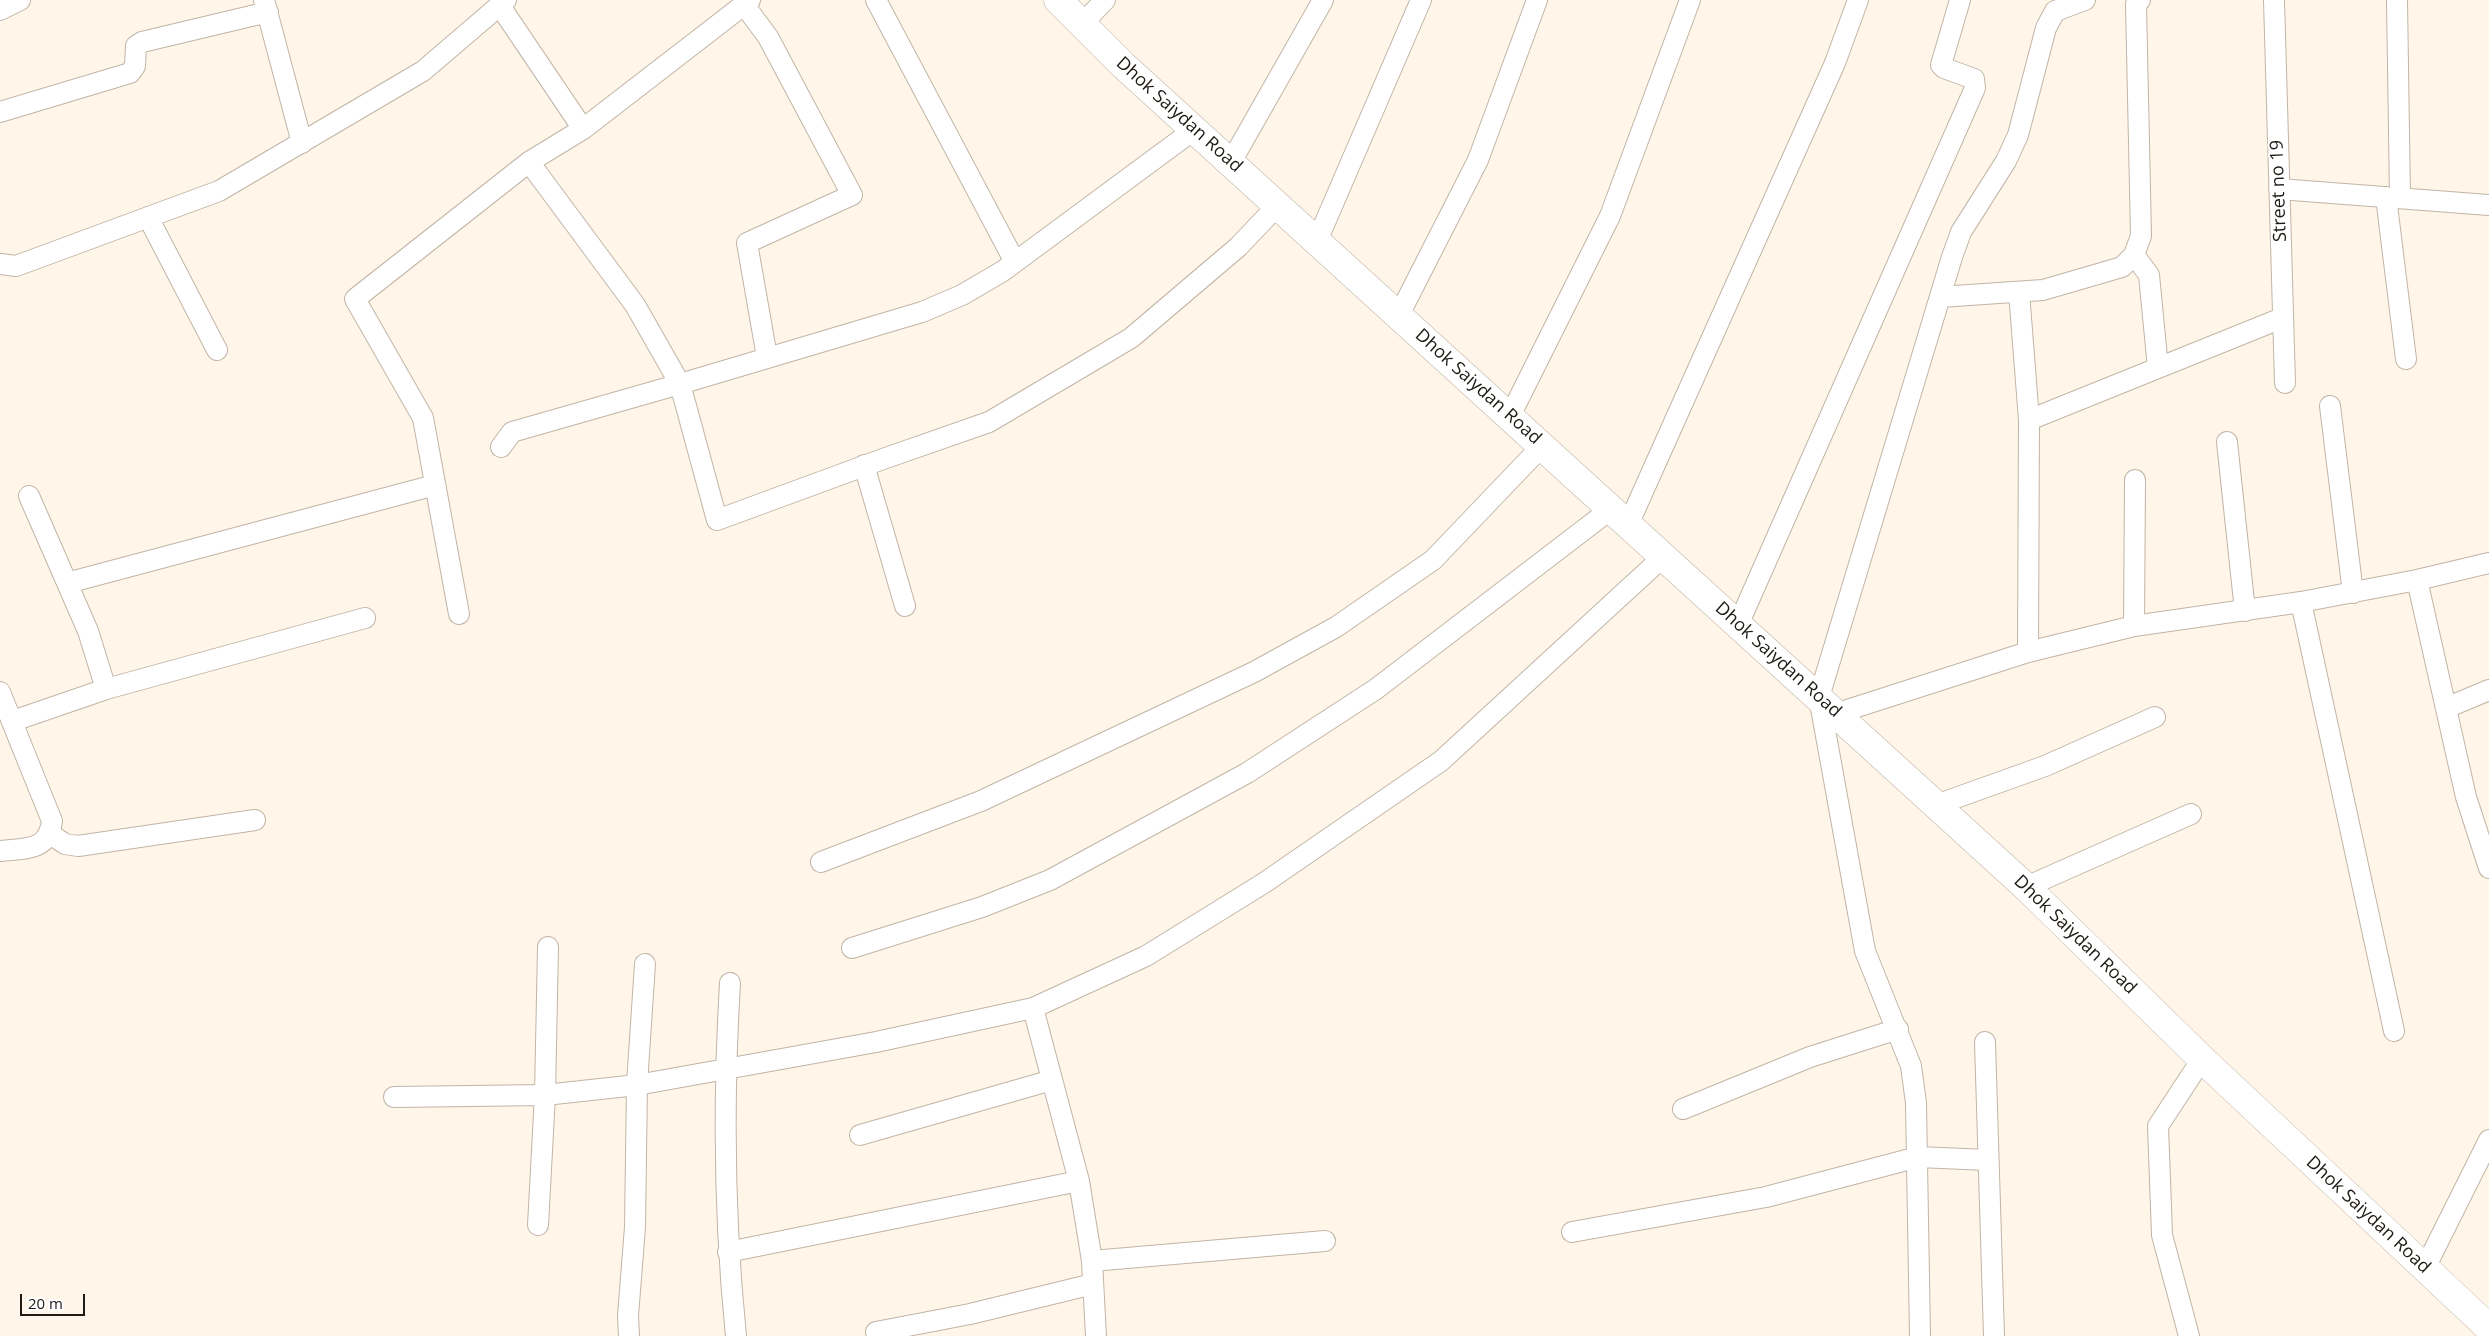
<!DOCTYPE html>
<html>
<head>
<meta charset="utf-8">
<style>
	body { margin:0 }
	#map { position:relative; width:2489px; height:1336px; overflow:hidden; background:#fff5e9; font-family:"Open Sans",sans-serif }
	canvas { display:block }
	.scale { position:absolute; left:20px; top:1294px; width:65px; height:22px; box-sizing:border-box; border:2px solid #1e1a14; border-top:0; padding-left:6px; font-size:15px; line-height:18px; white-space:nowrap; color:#1e1a14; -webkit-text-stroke:4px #fff; paint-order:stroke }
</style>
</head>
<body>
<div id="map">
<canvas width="2489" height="1336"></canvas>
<div class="scale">20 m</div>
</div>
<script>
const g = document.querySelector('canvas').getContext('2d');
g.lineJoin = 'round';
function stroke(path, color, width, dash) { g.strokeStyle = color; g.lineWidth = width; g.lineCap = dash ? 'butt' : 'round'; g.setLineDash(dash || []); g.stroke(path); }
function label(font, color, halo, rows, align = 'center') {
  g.font = font + ' "Open Sans",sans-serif'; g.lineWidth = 4; g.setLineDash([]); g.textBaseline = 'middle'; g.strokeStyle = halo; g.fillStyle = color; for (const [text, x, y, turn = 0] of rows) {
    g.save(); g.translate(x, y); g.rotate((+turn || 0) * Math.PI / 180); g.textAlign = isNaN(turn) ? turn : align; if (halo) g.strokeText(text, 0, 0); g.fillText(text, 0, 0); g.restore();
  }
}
const street = new Path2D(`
	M 264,0 L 302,143
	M 876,0 L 1015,262
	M 2274,0 L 2285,383
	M 2397,0 L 2400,198
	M 500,6 L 583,129 L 750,0
	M 745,6 L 768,37 L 852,195 L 747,243 L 767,357
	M 0,10 L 20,0
	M 1082,24 L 1105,0
	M 0,112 L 130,73 L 135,66 L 136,46 L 142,42 L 268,12
	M 529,162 L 635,305 L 680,384 L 922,312 L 962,295 L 1003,271 L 1195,129
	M 1231,162 L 1323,0
	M 2279,189 L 2489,205
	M 2386,197 L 2406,359
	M 148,217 L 217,350
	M 1317,241 L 1421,0
	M 2134,255 L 2149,275 L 2158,368
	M 0,264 L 16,266 L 219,191 L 423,71 L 506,0
	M 2019,292 L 2029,420 L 2028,652
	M 1940,297 L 2043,290 L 2122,267 L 2134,255 L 2141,236 L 2136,4 L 2140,0
	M 1399,315 L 1478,160 L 1537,0
	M 2330,406 L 2353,593
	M 1510,416 L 1610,216 L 1690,0
	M 2029,420 L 2282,318
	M 2227,442 L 2245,611
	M 501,447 L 512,432 L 680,384 L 717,520 L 883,459 L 989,422 L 1131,338 L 1238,247 L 1278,205
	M 864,465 L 905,606
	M 29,496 L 88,631 L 106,689
	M 1628,525 L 1835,63 L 1858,0
	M 2417,580 L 2466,797 L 2489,868
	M 67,583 L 435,485
	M 2301,602 L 2394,1031
	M 459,614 L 423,418 L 355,299 L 529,162 L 583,129
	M 1738,625 L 1975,88 L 1974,79 L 1944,68 L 1941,65 L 1960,0
	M 2134,626 L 2135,480
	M 0,692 L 52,821 C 48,852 25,848 0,851
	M 2446,708 L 2489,690
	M 1838,713 L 2028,652 L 2134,626 L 2301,602 L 2417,580 L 2489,563
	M 13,721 L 106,689 L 365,618
	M 1936,805 L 2045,766 L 2155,717
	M 50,834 L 65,844 L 78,846 L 255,820
	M 821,862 L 981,801 L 1254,672 L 1336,627 L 1433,560 L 1542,446
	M 2026,887 L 2191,814
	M 852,948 L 982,907 L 1050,880 L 1247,773 L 1376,689 L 1611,509
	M 730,983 C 723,1101 724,1219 736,1336
	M 1033,1008 L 1079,1181 L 1092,1261 L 1096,1336
	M 1985,1042 L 1994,1336
	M 394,1097 L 545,1095 L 637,1085 L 876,1042 L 1033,1008 L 1146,956 L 1264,883 L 1441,761 L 1663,557
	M 1683,1109 L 1810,1057 L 1898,1029
	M 860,1135 L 1052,1080
	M 538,1225 L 545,1095 L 548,947
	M 1572,1232 L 1766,1197 L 1918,1157 L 1988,1160
	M 728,1252 L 1079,1181
	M 1092,1261 L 1325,1241
	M 2425,1268 L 2489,1140
	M 876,1332 L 970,1314 L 1093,1284
	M 629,1336 L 628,1316 L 635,1227 L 637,1084 L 645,964
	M 1920,1336 L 1916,1103 L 1911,1066 L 1865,951 L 1819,697 L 1952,257 L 1961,232 L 2006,161 L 2018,135 L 2046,28 L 2055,11 L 2085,0
	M 2189,1336 L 2162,1235 L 2158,1126 L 2202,1059`);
const secondary = new Path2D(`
	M 1058,0 L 1123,65 L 2026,887 L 2202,1059 L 2489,1328`);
stroke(street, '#c0b5a6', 22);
stroke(secondary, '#c0b5a6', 29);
stroke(street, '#fff', 20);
stroke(secondary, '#fff', 28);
label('18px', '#1e1a14', '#fff', [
	["Dhok Saiydan Road",1179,115,42],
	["Street no 19",2279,191,-92],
	["Dhok Saiydan Road",1478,387,42],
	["Dhok Saiydan Road",1778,660,42],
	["Dhok Saiydan Road",2075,935,44],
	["Dhok Saiydan Road",2368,1215,43]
]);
</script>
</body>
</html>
